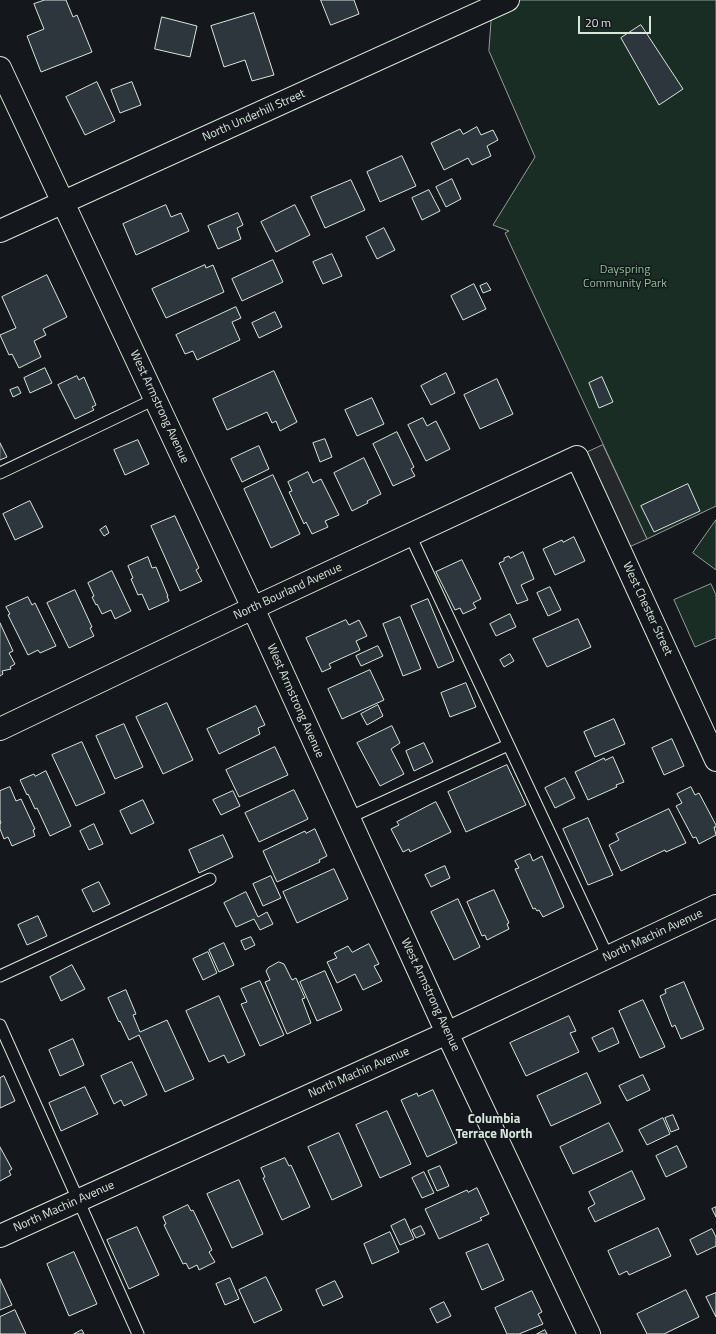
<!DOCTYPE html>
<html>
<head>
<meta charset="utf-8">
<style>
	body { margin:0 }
	#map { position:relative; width:716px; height:1334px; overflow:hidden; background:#14181c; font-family:"Titillium Web",sans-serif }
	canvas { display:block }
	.scale { position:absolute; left:578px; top:16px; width:73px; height:18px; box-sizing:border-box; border:2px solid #d8e6dc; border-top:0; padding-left:5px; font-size:12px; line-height:14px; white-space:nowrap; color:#d8e6dc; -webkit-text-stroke:3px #14181c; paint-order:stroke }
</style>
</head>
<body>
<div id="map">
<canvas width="716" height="1334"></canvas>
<div class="scale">20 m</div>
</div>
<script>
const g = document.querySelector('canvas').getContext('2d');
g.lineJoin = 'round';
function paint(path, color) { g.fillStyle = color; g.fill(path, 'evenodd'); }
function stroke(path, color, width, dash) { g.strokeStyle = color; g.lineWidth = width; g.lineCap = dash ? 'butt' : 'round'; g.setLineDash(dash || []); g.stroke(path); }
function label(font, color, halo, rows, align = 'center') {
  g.font = font + ' "Titillium Web",sans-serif'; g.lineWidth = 3; g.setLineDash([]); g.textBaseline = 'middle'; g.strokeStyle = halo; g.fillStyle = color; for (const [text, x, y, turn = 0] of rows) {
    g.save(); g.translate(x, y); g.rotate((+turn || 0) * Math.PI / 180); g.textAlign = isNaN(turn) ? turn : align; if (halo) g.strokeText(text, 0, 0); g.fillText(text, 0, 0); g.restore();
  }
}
const green = new Path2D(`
	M 493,0 L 716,0 L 716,506 L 647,539 L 505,233 L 509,231 L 493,225 L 535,157 L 489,51 Z
	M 716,520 L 716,570 L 693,553 Z
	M 711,584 L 716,595 L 716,638 L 695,647 L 674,600 Z`);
paint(green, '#1a2d24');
stroke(green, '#939e99', 1);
const parking = new Path2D(`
	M 603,445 L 647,539 L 620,551 L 577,457 Z`);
paint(parking, '#24282b');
stroke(parking, '#939e99', 1);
const building = new Path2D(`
	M 45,0 L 66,0 L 73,17 L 77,15 L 92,52 L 41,72 L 27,36 L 44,29 L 34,4 Z
	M 321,0 L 354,0 L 359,14 L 331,25 Z
	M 254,13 L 274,75 L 252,81 L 245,60 L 224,67 L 211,26 Z
	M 162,17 L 197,26 L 190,57 L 155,49 Z
	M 641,25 L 683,89 L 659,105 L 621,38 Z
	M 97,82 L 115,121 L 85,135 L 66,97 Z
	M 132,82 L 141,105 L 120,113 L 111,90 Z
	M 477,127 L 481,135 L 493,130 L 498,140 L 487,146 L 491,156 L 472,165 L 468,158 L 444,170 L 431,143 L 460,129 L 463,134 Z
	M 402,156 L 416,186 L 380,202 L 367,172 Z
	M 452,179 L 461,199 L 446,207 L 436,187 Z
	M 351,180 L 365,210 L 325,228 L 311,197 Z
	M 429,190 L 440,211 L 422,220 L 412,198 Z
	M 166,205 L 171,217 L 181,213 L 189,231 L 136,255 L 123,224 Z
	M 295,205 L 310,235 L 276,252 L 261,222 Z
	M 238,213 L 243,225 L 237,228 L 241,239 L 218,249 L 208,226 Z
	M 384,228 L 395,250 L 377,259 L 366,237 Z
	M 332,254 L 342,276 L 323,284 L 313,262 Z
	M 273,260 L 283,282 L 242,301 L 232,279 Z
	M 205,265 L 206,268 L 213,265 L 224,292 L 166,318 L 152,289 Z
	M 47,275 L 67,317 L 43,329 L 46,335 L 34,341 L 41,357 L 19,368 L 12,354 L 9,355 L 0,335 L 16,328 L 2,297 Z
	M 487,283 L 491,290 L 483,293 L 480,286 Z
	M 474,284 L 486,309 L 463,320 L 451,296 Z
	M 236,307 L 241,318 L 232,322 L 240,340 L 197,360 L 193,351 L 185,354 L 176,335 Z
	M 275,312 L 282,327 L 259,338 L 252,323 Z
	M 45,368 L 52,383 L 30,393 L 24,378 Z
	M 274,371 L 297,422 L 280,431 L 276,421 L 272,423 L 267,412 L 227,430 L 213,399 Z
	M 446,373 L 455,393 L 431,405 L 421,386 Z
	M 77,376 L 79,380 L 84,377 L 96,405 L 92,407 L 94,410 L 75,419 L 58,385 Z
	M 602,377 L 613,402 L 599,408 L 589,383 Z
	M 497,379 L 513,414 L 480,429 L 464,395 Z
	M 18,387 L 21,393 L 13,397 L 10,390 Z
	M 372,398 L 384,424 L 357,436 L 345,410 Z
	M 423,418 L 427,426 L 436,421 L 450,449 L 426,461 L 408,425 Z
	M 397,432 L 414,467 L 411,469 L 415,476 L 393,486 L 373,444 Z
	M 325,439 L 332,457 L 320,462 L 313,443 Z
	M 138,440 L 149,464 L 125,475 L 114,450 Z
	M 0,443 L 7,457 L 0,460 Z
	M 259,446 L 269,469 L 242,482 L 231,459 Z
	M 364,458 L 381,494 L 367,501 L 368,503 L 352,511 L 334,473 Z
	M 308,472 L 313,483 L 321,479 L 339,515 L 325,521 L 328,527 L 312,534 L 306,522 L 304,524 L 289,492 L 292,491 L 288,482 Z
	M 273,475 L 300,534 L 271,548 L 244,489 Z
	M 688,484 L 700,511 L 654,532 L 641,506 Z
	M 30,501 L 43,527 L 15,540 L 3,514 Z
	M 175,516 L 199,568 L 196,570 L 202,581 L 180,591 L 151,526 Z
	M 106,526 L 109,533 L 104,536 L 100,530 Z
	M 574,537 L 585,561 L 555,575 L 543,549 L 562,540 L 563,542 Z
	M 523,552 L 534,579 L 521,585 L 528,600 L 517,604 L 499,563 L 504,561 L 504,558 L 509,556 L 510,558 Z
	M 148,557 L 152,568 L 156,567 L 168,596 L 167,596 L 169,601 L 149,610 L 142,594 L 138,595 L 131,579 L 133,578 L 128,566 Z
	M 462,560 L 481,599 L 473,603 L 476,608 L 463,614 L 460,608 L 455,610 L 436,572 Z
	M 112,571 L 131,611 L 115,619 L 111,610 L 102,614 L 97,604 L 96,605 L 92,597 L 94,596 L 88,583 Z
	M 550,587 L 561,610 L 548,616 L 537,593 Z
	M 75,590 L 92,627 L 90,628 L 94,636 L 69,648 L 47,603 Z
	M 28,597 L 32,605 L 35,603 L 56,646 L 40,653 L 38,650 L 28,655 L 8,615 L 10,614 L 6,607 Z
	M 428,599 L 454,661 L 438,668 L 411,606 Z
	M 510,614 L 516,627 L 496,636 L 490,624 Z
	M 400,617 L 421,669 L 403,676 L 383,624 Z
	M 578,619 L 591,647 L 547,667 L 533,639 Z
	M 346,620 L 349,625 L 359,620 L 367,636 L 356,641 L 360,650 L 329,664 L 331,668 L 322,672 L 306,638 Z
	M 0,623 L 13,651 L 9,653 L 15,664 L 10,667 L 11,669 L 2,671 L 3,674 L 0,676 Z
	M 378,646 L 383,656 L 361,666 L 356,656 Z
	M 510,654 L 514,661 L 504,667 L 500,660 Z
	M 370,670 L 384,700 L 342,719 L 328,689 Z
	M 466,683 L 476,707 L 450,717 L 441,693 Z
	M 167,703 L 193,760 L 163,774 L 136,717 Z
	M 378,705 L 383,716 L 367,725 L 361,714 Z
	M 256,706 L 265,725 L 258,728 L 260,734 L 219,754 L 207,729 Z
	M 614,719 L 625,744 L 595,757 L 584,732 Z
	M 124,724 L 143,767 L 115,779 L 96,736 Z
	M 392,726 L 400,743 L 391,749 L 404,774 L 380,786 L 357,743 Z
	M 672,739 L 684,766 L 664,775 L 652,748 Z
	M 82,742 L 105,793 L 76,806 L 52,755 Z
	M 424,743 L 433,762 L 414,771 L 406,751 Z
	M 275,747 L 288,775 L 239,797 L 226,770 Z
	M 613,757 L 624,782 L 616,785 L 617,787 L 588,800 L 575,772 L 604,758 L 605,760 Z
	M 507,765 L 526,805 L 466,832 L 448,792 Z
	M 46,771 L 71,826 L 50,836 L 37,808 L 35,809 L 28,794 L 27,795 L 20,780 L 34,774 L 35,776 Z
	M 565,778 L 575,798 L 555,808 L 545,788 Z
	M 10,787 L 16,801 L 21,799 L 35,829 L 33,830 L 35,836 L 12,846 L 8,837 L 4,839 L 0,829 L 0,824 L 1,823 L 0,820 L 0,791 Z
	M 691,787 L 695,795 L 699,793 L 716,825 L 716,827 L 714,827 L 716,835 L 699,844 L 696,837 L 693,838 L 676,806 L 682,803 L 677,794 Z
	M 294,790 L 308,819 L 259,842 L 245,813 Z
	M 233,791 L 240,806 L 221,815 L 213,800 Z
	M 143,800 L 154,823 L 131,834 L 120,811 Z
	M 436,802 L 451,832 L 410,852 L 409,849 L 403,852 L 391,829 L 399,825 L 397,822 Z
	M 669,809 L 686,843 L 666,852 L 665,850 L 621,871 L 609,845 L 619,840 L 616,834 Z
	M 588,818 L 613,875 L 588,885 L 563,829 Z
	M 94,824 L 103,844 L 89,850 L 80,831 Z
	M 315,829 L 327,856 L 319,860 L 320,862 L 277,882 L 263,851 L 305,831 L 306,833 Z
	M 223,835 L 233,857 L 199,873 L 189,850 Z
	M 530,854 L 533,861 L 542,856 L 564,907 L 543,917 L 539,910 L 537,911 L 535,908 L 533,909 L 515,869 L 519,868 L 515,861 Z
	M 445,866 L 450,878 L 431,887 L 425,875 Z
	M 334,869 L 348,899 L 297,923 L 283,892 Z
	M 271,876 L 281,898 L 263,906 L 253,884 Z
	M 99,882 L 110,904 L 93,912 L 82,890 Z
	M 494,890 L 509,923 L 507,924 L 509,929 L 487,940 L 485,935 L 482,936 L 467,902 Z
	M 246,892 L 258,917 L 267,912 L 273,924 L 260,930 L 254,919 L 236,927 L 224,903 Z
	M 458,899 L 480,947 L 454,960 L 431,912 Z
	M 38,916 L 47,936 L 27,945 L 18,925 Z
	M 251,937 L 255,945 L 245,950 L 241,941 Z
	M 224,943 L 234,965 L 219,972 L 209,950 Z
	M 369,944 L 379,964 L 374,966 L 382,981 L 363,990 L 355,974 L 337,983 L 327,962 L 337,958 L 334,953 L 348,946 L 352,952 Z
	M 208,952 L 217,973 L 203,980 L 193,959 Z
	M 279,962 L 284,964 L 292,980 L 296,978 L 305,998 L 302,999 L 311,1023 L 287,1034 L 265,982 L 270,980 L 266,971 L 268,968 Z
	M 72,965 L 85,989 L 61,1001 L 50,977 Z
	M 325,971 L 342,1010 L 317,1021 L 300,982 Z
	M 260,981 L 284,1035 L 260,1046 L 241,1004 L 247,1002 L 241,989 Z
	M 684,982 L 704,1029 L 681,1039 L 675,1025 L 672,1027 L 660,996 L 666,993 L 665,990 Z
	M 126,990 L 136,1014 L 133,1015 L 140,1032 L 167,1020 L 194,1079 L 165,1092 L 139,1035 L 129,1040 L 120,1021 L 119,1022 L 108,998 Z
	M 219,996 L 245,1055 L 228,1063 L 224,1055 L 209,1062 L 186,1011 Z
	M 643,1000 L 665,1047 L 640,1058 L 619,1011 Z
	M 569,1016 L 576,1031 L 570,1033 L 579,1052 L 526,1076 L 510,1043 Z
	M 613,1028 L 619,1043 L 599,1052 L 592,1038 Z
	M 73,1039 L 84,1065 L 60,1076 L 49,1050 Z
	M 132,1062 L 147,1095 L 124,1106 L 121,1100 L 114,1104 L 101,1076 Z
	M 587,1073 L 601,1103 L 551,1126 L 537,1096 Z
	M 643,1075 L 650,1090 L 627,1101 L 619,1086 Z
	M 4,1076 L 15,1101 L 0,1108 L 0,1078 Z
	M 85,1087 L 98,1114 L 61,1131 L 49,1103 Z
	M 433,1090 L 457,1143 L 427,1157 L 401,1100 L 417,1093 L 418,1096 Z
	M 387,1111 L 411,1164 L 380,1178 L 356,1125 Z
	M 673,1115 L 679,1129 L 671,1132 L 665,1118 Z
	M 663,1118 L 670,1134 L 647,1145 L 639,1130 Z
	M 609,1123 L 623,1151 L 573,1174 L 560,1147 Z
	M 339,1133 L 362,1186 L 332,1200 L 308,1147 Z
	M 677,1146 L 687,1167 L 666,1177 L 656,1156 Z
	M 0,1147 L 12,1169 L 9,1171 L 11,1175 L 0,1181 Z
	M 285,1158 L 289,1166 L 291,1165 L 310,1207 L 282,1220 L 263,1178 L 265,1177 L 261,1168 Z
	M 440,1166 L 449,1186 L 437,1191 L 428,1171 Z
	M 632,1171 L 645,1199 L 595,1222 L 588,1208 L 595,1204 L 589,1192 Z
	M 424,1172 L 434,1193 L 422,1198 L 412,1178 Z
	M 239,1180 L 263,1234 L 232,1248 L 207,1194 Z
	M 477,1188 L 489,1214 L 480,1218 L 482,1220 L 439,1239 L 425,1209 L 467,1190 L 468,1192 Z
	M 188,1205 L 191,1211 L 193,1210 L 212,1250 L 209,1252 L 215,1262 L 199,1270 L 197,1265 L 189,1269 L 186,1263 L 183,1264 L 164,1225 L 166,1224 L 163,1217 Z
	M 716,1207 L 716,1217 L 712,1209 Z
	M 405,1219 L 414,1239 L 400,1245 L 391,1226 Z
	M 421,1226 L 425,1234 L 416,1238 L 412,1230 Z
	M 137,1227 L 159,1275 L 129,1289 L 107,1240 Z
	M 658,1228 L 671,1256 L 629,1275 L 627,1271 L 619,1275 L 608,1251 Z
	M 712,1229 L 716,1237 L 716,1246 L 697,1255 L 690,1240 Z
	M 390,1232 L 399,1252 L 372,1264 L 364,1244 Z
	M 488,1244 L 504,1280 L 482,1290 L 466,1253 Z
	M 74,1252 L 97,1304 L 69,1316 L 47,1264 Z
	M 266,1277 L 282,1310 L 254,1323 L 239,1290 Z
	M 230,1278 L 239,1299 L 225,1305 L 216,1284 Z
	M 0,1279 L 12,1305 L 0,1310 Z
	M 335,1281 L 343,1297 L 323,1306 L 316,1290 Z
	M 686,1290 L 699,1317 L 664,1334 L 647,1334 L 637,1314 Z
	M 532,1291 L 542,1312 L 538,1314 L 543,1324 L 519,1334 L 507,1334 L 495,1308 Z
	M 716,1293 L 716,1317 L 706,1297 Z
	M 444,1302 L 451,1316 L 437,1323 L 430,1309 Z
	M 15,1310 L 26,1334 L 0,1334 L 0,1317 Z
	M 82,1330 L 84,1334 L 74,1334 Z
	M 545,1330 L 547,1334 L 537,1334 Z`);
paint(building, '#2c363c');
stroke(building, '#d8e6dc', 1);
const service = new Path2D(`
	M 0,473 L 155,399
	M 410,535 L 608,957
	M 348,818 L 508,745
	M 0,976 L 210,879
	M 0,1025 L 138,1334`);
const minor = new Path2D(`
	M 0,68 L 253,608 L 447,1033 L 589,1334
	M 0,231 L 508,0
	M 0,729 L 253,608 L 577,457 L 716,760
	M 0,1236 L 447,1033 L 716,906`);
stroke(service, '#d8e6dc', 13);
stroke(minor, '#d8e6dc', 24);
stroke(service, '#14181c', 11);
stroke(minor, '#14181c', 22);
label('12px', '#d8e6dc', '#14181c', [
	["North Underhill Street",254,116,-24],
	["West Armstrong Avenue",159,407,65],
	["North Bourland Avenue",288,592,-25],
	["West Chester Street",647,609,65],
	["West Armstrong Avenue",295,701,66],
	["North Machin Avenue",653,936,-25],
	["West Armstrong Avenue",430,995,65],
	["North Machin Avenue",359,1073,-24],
	["North Machin Avenue",64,1207,-24]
]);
label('12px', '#8ac095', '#14181c', [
	["Dayspring",625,270],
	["Community Park",625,284]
]);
label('bold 13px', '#d8e6dc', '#14181c', [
	["Columbia",494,1120],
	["Terrace North",494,1135]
]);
</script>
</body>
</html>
